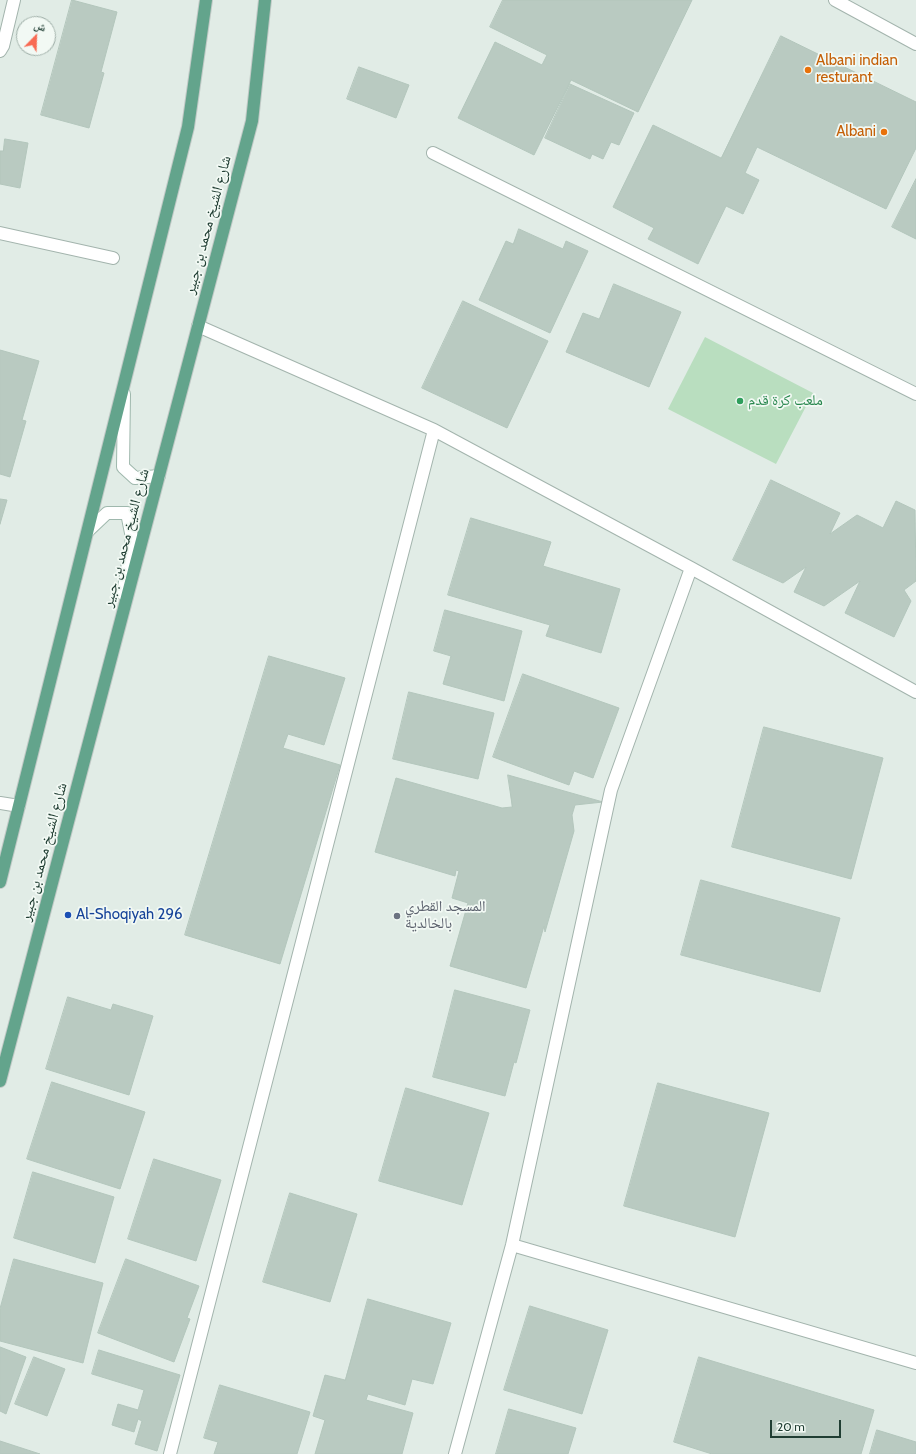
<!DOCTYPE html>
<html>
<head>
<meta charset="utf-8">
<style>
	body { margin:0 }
	#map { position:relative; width:916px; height:1454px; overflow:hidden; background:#e1ece6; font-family:Cabin,"Noto Naskh Arabic",sans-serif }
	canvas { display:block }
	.north { position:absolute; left:16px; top:16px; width:40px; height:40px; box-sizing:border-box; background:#f2f9f4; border:1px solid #9eaea7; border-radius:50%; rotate:23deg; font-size:11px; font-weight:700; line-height:16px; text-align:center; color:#203e33 }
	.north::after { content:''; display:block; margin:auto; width:14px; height:18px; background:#f86a53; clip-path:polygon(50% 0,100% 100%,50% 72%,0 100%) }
	.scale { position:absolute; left:770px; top:1420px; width:71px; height:18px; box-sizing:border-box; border:2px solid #203e33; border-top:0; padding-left:5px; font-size:12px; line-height:14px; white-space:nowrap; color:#203e33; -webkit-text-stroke:3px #f2f9f4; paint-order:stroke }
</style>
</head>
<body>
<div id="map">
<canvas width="916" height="1454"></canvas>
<div class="north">ش</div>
<div class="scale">20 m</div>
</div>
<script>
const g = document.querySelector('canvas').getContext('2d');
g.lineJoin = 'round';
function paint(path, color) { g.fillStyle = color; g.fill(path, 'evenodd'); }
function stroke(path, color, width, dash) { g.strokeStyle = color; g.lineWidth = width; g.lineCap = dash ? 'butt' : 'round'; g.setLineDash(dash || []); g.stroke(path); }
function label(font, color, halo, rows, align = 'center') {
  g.font = font + ' Cabin,"Noto Naskh Arabic",sans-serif'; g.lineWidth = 3.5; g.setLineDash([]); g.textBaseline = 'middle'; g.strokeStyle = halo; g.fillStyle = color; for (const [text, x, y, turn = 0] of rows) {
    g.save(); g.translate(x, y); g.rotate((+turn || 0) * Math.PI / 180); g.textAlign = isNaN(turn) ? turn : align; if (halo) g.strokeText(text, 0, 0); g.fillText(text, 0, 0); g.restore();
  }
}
paint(new Path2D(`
	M 705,337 L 813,393 L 776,464 L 668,409 Z`), '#b9debf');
const building = new Path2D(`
	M 72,0 L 117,12 L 101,72 L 104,73 L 89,128 L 41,115 Z
	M 503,0 L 692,0 L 638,112 L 571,80 L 534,155 L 458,118 L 495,42 L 542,65 L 547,55 L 490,27 Z
	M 781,36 L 916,102 L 916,148 L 886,209 L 757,147 L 745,173 L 759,180 L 743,214 L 726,206 L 698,264 L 648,239 L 654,228 L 613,207 L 653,125 L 721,158 Z
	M 359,67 L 409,85 L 396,118 L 347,99 Z
	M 570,84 L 634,113 L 619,145 L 611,142 L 603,159 L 592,154 L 590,159 L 545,138 Z
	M 5,139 L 28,143 L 20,188 L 0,184 L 0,151 L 3,151 Z
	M 916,179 L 916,239 L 892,227 Z
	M 519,229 L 563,249 L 566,241 L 588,251 L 550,333 L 479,300 L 506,241 L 513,244 Z
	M 614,284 L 681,312 L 649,387 L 566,352 L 583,313 L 599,319 Z
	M 463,301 L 548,341 L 507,428 L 422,388 Z
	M 0,350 L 39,361 L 22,420 L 26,421 L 10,477 L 0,474 Z
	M 771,480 L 840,513 L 830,534 L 857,515 L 883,528 L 896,501 L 915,510 L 916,581 L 904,590 L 911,601 L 894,637 L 845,613 L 860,581 L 824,606 L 794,592 L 806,567 L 783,583 L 733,560 Z
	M 0,499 L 7,500 L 0,524 Z
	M 471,518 L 551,542 L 543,566 L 620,589 L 601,653 L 546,636 L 550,625 L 448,595 Z
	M 445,610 L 522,631 L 504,701 L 443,684 L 451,656 L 434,651 Z
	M 269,656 L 345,678 L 324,745 L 288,734 L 283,748 L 340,765 L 280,964 L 185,935 Z
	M 523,674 L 619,708 L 593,778 L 574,771 L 569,785 L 493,757 Z
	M 409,692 L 494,713 L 478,779 L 393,759 Z
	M 764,727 L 883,758 L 851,879 L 732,847 Z
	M 508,775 L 603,802 L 575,805 L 572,815 L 574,831 L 545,932 L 544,926 L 526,988 L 450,966 L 468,903 L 452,898 L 459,871 L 456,870 L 455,876 L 375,852 L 396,778 L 502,808 L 512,807 Z
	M 701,880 L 840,918 L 820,992 L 681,955 Z
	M 455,990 L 530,1010 L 516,1063 L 514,1062 L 505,1096 L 433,1077 Z
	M 68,997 L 111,1010 L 113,1004 L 153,1016 L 129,1095 L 46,1069 Z
	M 52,1082 L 145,1112 L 120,1189 L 27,1159 Z
	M 658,1083 L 769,1113 L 735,1237 L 624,1206 Z
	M 406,1088 L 489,1113 L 462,1205 L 379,1181 Z
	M 154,1159 L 221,1180 L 196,1261 L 128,1239 Z
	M 33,1172 L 114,1197 L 95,1263 L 14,1238 Z
	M 290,1193 L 357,1214 L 330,1302 L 263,1282 Z
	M 14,1259 L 103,1283 L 83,1363 L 0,1341 L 0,1309 Z
	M 126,1259 L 199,1286 L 187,1318 L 190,1319 L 174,1362 L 98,1333 Z
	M 368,1299 L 451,1323 L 433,1384 L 412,1379 L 405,1405 L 368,1394 L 366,1400 L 413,1413 L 402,1454 L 315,1454 L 325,1420 L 313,1416 L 325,1375 L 345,1380 Z
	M 530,1306 L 608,1330 L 582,1414 L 504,1390 Z
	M 0,1347 L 26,1357 L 6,1414 L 0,1411 Z
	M 99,1350 L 180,1375 L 157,1451 L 135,1444 L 142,1421 L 138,1419 L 134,1432 L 112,1425 L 118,1404 L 138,1410 L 144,1390 L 92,1374 Z
	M 34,1357 L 65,1369 L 47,1416 L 15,1404 Z
	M 699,1357 L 874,1410 L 861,1454 L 712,1454 L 674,1442 Z
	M 220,1385 L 310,1412 L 297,1454 L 214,1454 L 218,1442 L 204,1438 Z
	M 509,1409 L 576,1428 L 568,1454 L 496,1454 Z
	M 877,1430 L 916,1442 L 916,1454 L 870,1454 Z
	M 0,1441 L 40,1454 L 0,1454 Z`);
paint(building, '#b9cac1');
stroke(building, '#b3c6bc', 1);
const minor = new Path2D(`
	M 835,0 L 916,44
	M 0,51 L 3,46 L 14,0
	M 433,153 L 916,394
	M 0,233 L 113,258
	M 198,326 L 434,430 L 691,568 L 916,692
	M 0,803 L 19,806
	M 512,1245 L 916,1363
	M 170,1454 L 434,430
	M 455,1454 L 512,1245 L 611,790 L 691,568`);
const secondary = new Path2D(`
	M 124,394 L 123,467 L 135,478 L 159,476
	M 88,531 L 107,513 L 127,513 L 132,538 L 123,594`);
const primary = new Path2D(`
	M 0,882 L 188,127 L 206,0
	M 0,1081 L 252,121 L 265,0`);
stroke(minor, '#a3b4ad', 14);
stroke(secondary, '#9fb8ad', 14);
stroke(primary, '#c1c9c6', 14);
stroke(minor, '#fff', 12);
stroke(secondary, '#fff', 12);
stroke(primary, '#63a48c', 12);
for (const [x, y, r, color] of [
	[808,70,4,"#e8710a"],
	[884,132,4,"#e8710a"],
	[740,401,4,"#2e9e5b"],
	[68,915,4,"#1a4fb4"],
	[397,916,4,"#6b7280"]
]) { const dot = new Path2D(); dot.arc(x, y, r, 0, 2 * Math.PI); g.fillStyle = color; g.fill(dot); stroke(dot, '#f2f9f4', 1.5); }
label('15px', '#c56008', '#f2f9f4', [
	["Albani indian",816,61],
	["resturant",816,78],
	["Albani",876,132,"right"]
], 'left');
label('15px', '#203e33', '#f2f9f4', [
	["شارع الشيخ محمد بن جبير",208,225,-75],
	["شارع الشيخ محمد بن جبير",126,538,-75],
	["شارع الشيخ محمد بن جبير",44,852,-75]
]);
label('15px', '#27864d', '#f2f9f4', [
	["ملعب كرة قدم",748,401]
], 'left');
label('15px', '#5b616d', '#f2f9f4', [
	["المسجد القطري",405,907],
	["بالخالدية",405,924]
], 'left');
label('15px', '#164399', '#f2f9f4', [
	["Al-Shoqiyah 296",76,915]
], 'left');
</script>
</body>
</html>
